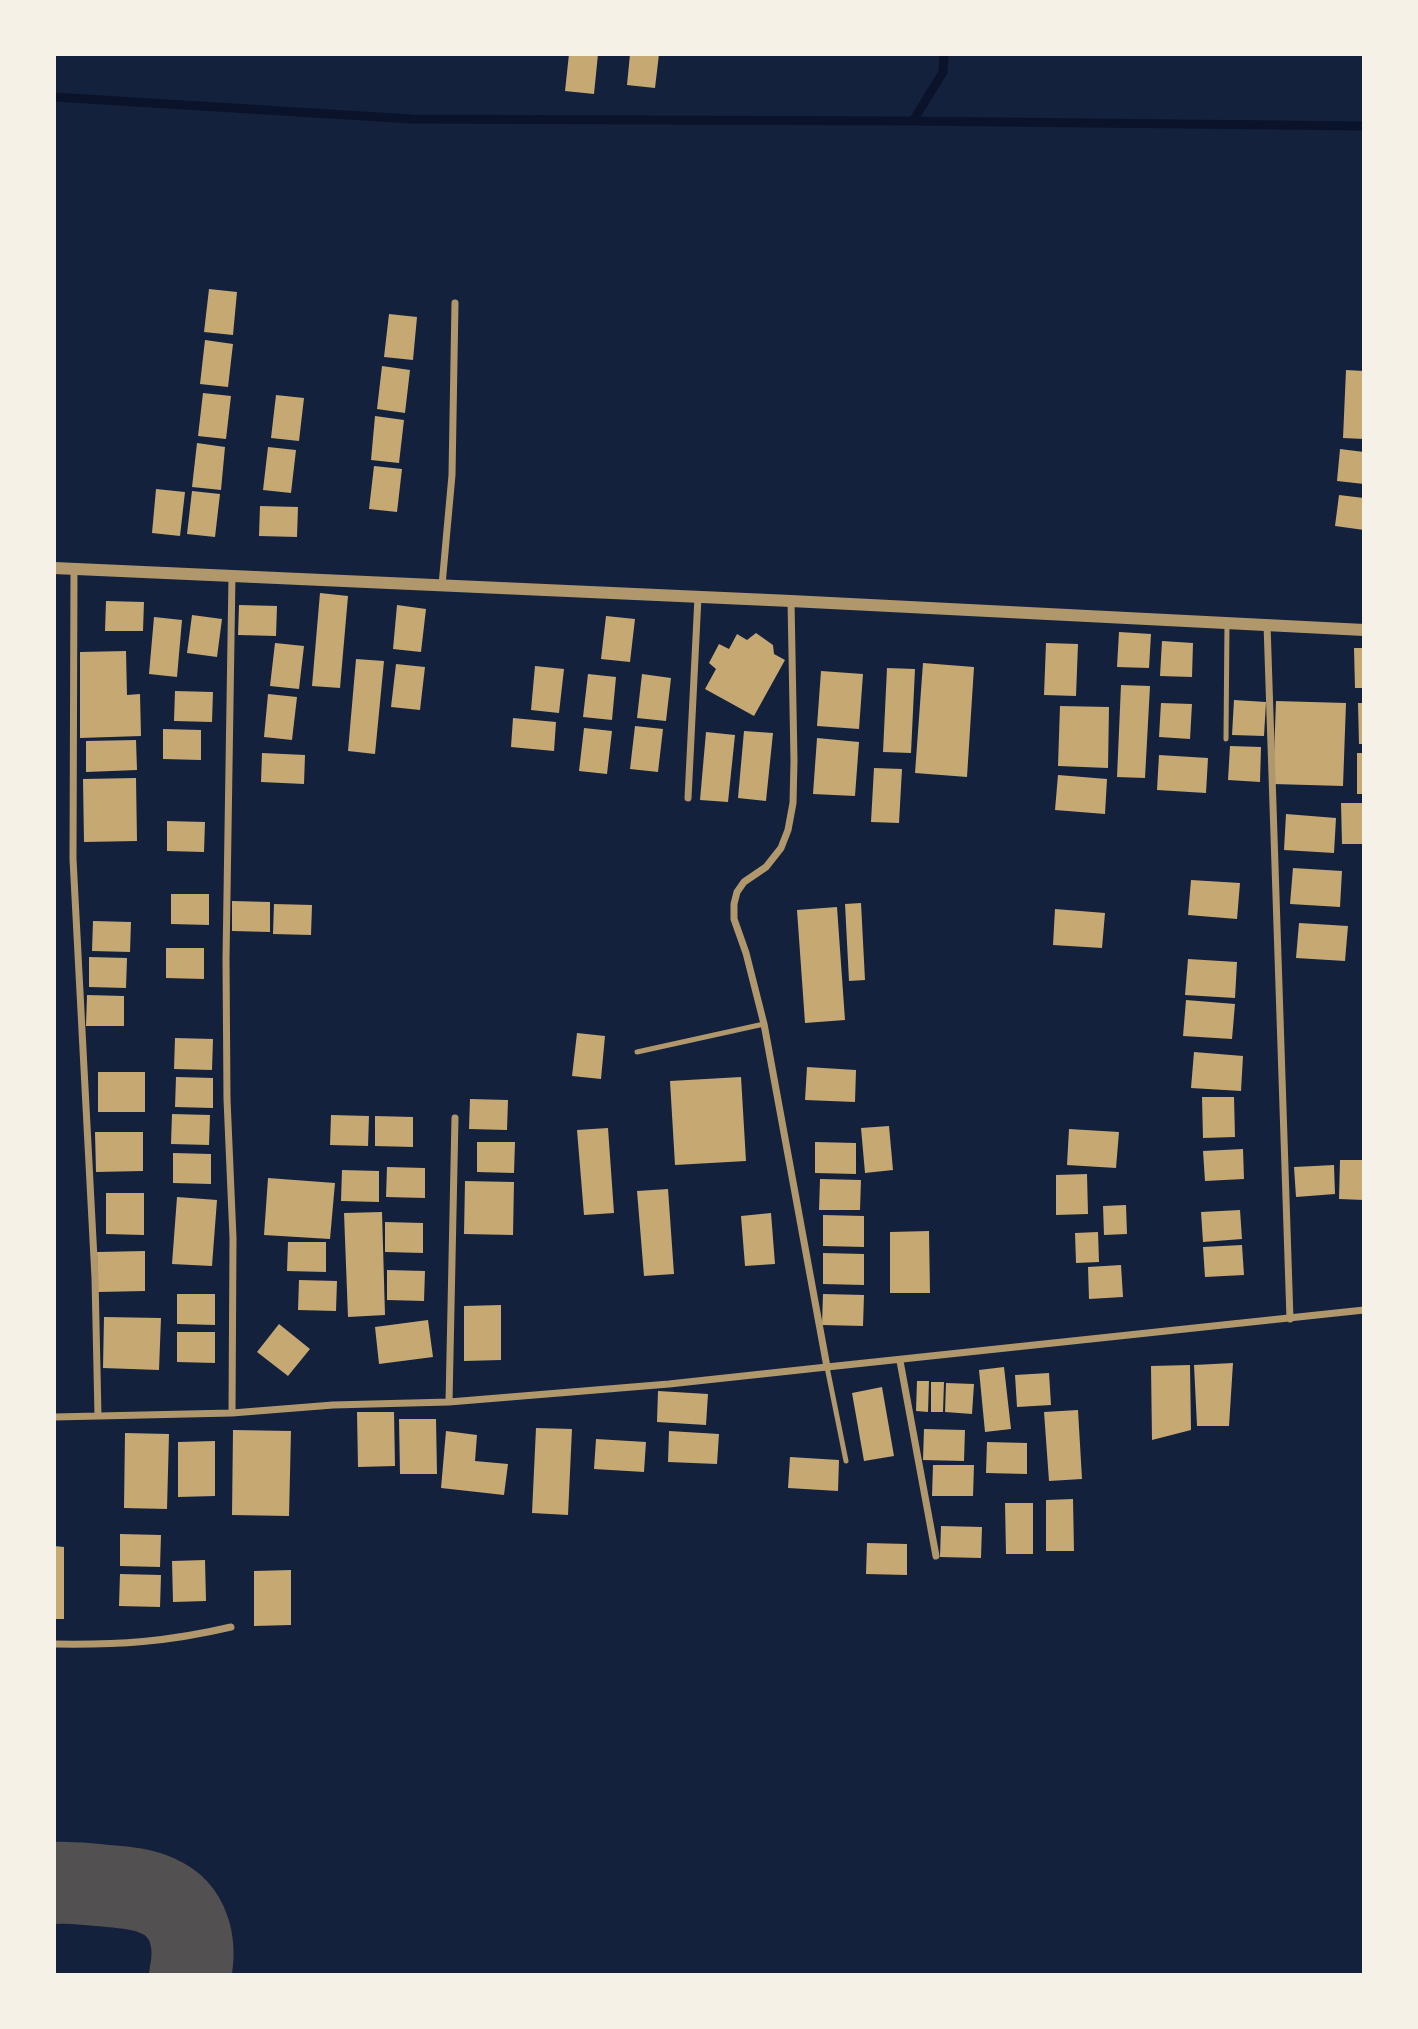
<!DOCTYPE html>
<html>
<head>
<meta charset="utf-8">
<style>
	body { margin:0 }
	#map { position:relative; width:1418px; height:2029px; overflow:hidden; background:#14213d; font-family:Ubuntu,sans-serif }
	canvas { display:block }
	.frame { position:absolute; inset:0; border:56px solid #f6f1e7; pointer-events:none }
</style>
</head>
<body>
<div id="map">
<canvas width="1418" height="2029"></canvas>
<div class="frame"></div>
</div>
<script>
const g = document.querySelector('canvas').getContext('2d');
g.lineJoin = 'round';
function stroke(path, color, width, dash) { g.strokeStyle = color; g.lineWidth = width; g.lineCap = dash ? 'butt' : 'round'; g.setLineDash(dash || []); g.stroke(path); }
function paint(path, color) { g.fillStyle = color; g.fill(path, 'evenodd'); }
stroke(new Path2D(`
	M 54,97 L 412,119 L 913,121 L 1364,126
	M 913,121 L 943,72 L 944,54`), '#0b132b', 9);
stroke(new Path2D(`
	M 54,1883 C 69,1882 84,1884 98,1885 C 117,1887 140,1887 158,1896 C 190,1910 197,1944 190,1975`), '#525050', 82);
paint(new Path2D(`
	M 569,54 L 598,54 L 594,94 L 565,91 Z
	M 630,54 L 659,54 L 655,88 L 627,85 Z
	M 209,289 L 237,292 L 233,335 L 204,332 Z
	M 389,314 L 417,317 L 413,360 L 384,357 Z
	M 205,340 L 233,344 L 228,387 L 200,384 Z
	M 382,366 L 410,370 L 405,413 L 377,409 Z
	M 1346,370 L 1364,371 L 1364,439 L 1343,438 Z
	M 203,393 L 231,396 L 226,439 L 198,436 Z
	M 276,395 L 304,398 L 299,441 L 271,438 Z
	M 375,416 L 404,420 L 399,463 L 371,460 Z
	M 197,443 L 225,447 L 221,490 L 192,487 Z
	M 268,447 L 296,450 L 291,493 L 263,490 Z
	M 1340,449 L 1364,452 L 1364,484 L 1337,481 Z
	M 374,466 L 402,469 L 397,512 L 369,509 Z
	M 156,489 L 185,492 L 180,536 L 152,533 Z
	M 192,491 L 220,494 L 215,537 L 187,534 Z
	M 1339,495 L 1364,498 L 1364,530 L 1335,526 Z
	M 260,506 L 298,507 L 297,537 L 259,536 Z
	M 320,593 L 348,596 L 340,688 L 312,686 Z
	M 106,601 L 144,602 L 143,631 L 105,631 Z
	M 239,605 L 277,606 L 276,636 L 238,635 Z
	M 397,605 L 426,609 L 421,652 L 393,649 Z
	M 192,615 L 222,619 L 217,657 L 187,653 Z
	M 606,616 L 635,619 L 630,662 L 601,659 Z
	M 154,617 L 182,620 L 177,677 L 149,674 Z
	M 1119,632 L 1151,634 L 1149,668 L 1117,667 Z
	M 756,633 L 773,645 L 774,654 L 785,660 L 754,716 L 705,689 L 716,669 L 709,663 L 719,644 L 729,649 L 737,634 L 747,640 Z
	M 1162,641 L 1193,643 L 1192,677 L 1160,676 Z
	M 275,643 L 304,646 L 299,689 L 270,686 Z
	M 1046,643 L 1078,644 L 1076,696 L 1044,695 Z
	M 1354,648 L 1364,648 L 1364,688 L 1355,688 Z
	M 126,651 L 127,695 L 140,694 L 141,736 L 80,738 L 80,652 Z
	M 356,659 L 384,661 L 375,754 L 348,751 Z
	M 923,663 L 974,667 L 967,777 L 915,773 Z
	M 396,664 L 425,667 L 420,710 L 391,707 Z
	M 535,666 L 564,669 L 559,713 L 531,710 Z
	M 887,668 L 915,669 L 911,753 L 883,752 Z
	M 821,671 L 863,674 L 859,729 L 817,726 Z
	M 588,674 L 616,677 L 612,720 L 583,717 Z
	M 642,674 L 671,678 L 666,721 L 637,718 Z
	M 1121,685 L 1150,686 L 1145,778 L 1117,777 Z
	M 175,691 L 213,692 L 212,722 L 174,721 Z
	M 268,694 L 297,697 L 292,740 L 264,737 Z
	M 1234,700 L 1266,702 L 1264,736 L 1232,735 Z
	M 1276,701 L 1346,703 L 1343,786 L 1273,784 Z
	M 1161,703 L 1192,704 L 1190,739 L 1159,737 Z
	M 1358,703 L 1364,703 L 1364,744 L 1359,744 Z
	M 1060,706 L 1109,707 L 1108,768 L 1058,766 Z
	M 513,718 L 556,722 L 554,751 L 511,747 Z
	M 635,726 L 663,729 L 658,772 L 630,769 Z
	M 584,728 L 612,731 L 607,774 L 579,771 Z
	M 163,729 L 201,730 L 201,760 L 163,759 Z
	M 744,731 L 773,733 L 766,801 L 738,798 Z
	M 706,732 L 735,735 L 728,802 L 700,800 Z
	M 817,738 L 859,742 L 855,796 L 813,794 Z
	M 136,740 L 137,770 L 86,772 L 86,741 Z
	M 1230,746 L 1261,747 L 1260,782 L 1228,780 Z
	M 262,753 L 305,755 L 304,784 L 261,782 Z
	M 1357,753 L 1364,753 L 1364,794 L 1357,794 Z
	M 1159,755 L 1208,758 L 1206,793 L 1157,790 Z
	M 874,768 L 902,769 L 899,823 L 871,822 Z
	M 1058,775 L 1107,779 L 1105,814 L 1055,810 Z
	M 136,778 L 137,841 L 84,842 L 83,779 Z
	M 1341,803 L 1364,803 L 1364,844 L 1342,844 Z
	M 1286,814 L 1336,818 L 1334,853 L 1284,850 Z
	M 167,821 L 205,822 L 204,852 L 167,851 Z
	M 1293,868 L 1342,871 L 1340,907 L 1290,904 Z
	M 1191,880 L 1240,883 L 1237,919 L 1188,915 Z
	M 171,894 L 209,894 L 209,925 L 171,924 Z
	M 232,901 L 270,902 L 270,932 L 232,931 Z
	M 861,903 L 865,980 L 849,981 L 845,904 Z
	M 274,904 L 312,905 L 311,935 L 273,934 Z
	M 837,907 L 845,1020 L 805,1023 L 797,910 Z
	M 1055,909 L 1105,913 L 1102,948 L 1053,945 Z
	M 93,921 L 131,922 L 130,952 L 92,951 Z
	M 1299,923 L 1348,926 L 1345,961 L 1296,958 Z
	M 166,948 L 204,948 L 204,979 L 166,978 Z
	M 89,957 L 127,958 L 126,988 L 89,987 Z
	M 1188,959 L 1237,962 L 1235,998 L 1185,995 Z
	M 87,995 L 124,996 L 124,1026 L 86,1026 Z
	M 1186,1000 L 1235,1004 L 1232,1039 L 1183,1036 Z
	M 577,1033 L 605,1036 L 601,1079 L 572,1076 Z
	M 175,1038 L 213,1039 L 212,1070 L 174,1069 Z
	M 1194,1052 L 1243,1056 L 1241,1091 L 1191,1088 Z
	M 807,1067 L 856,1070 L 855,1102 L 805,1100 Z
	M 98,1072 L 145,1072 L 145,1112 L 98,1112 Z
	M 176,1077 L 213,1078 L 213,1108 L 175,1107 Z
	M 741,1077 L 746,1161 L 675,1165 L 670,1081 Z
	M 1202,1097 L 1234,1097 L 1235,1137 L 1203,1138 Z
	M 470,1099 L 508,1100 L 507,1130 L 469,1129 Z
	M 172,1114 L 210,1115 L 209,1145 L 171,1144 Z
	M 331,1115 L 369,1116 L 368,1146 L 330,1145 Z
	M 375,1116 L 413,1117 L 413,1147 L 375,1146 Z
	M 889,1126 L 893,1170 L 865,1173 L 861,1128 Z
	M 608,1128 L 614,1213 L 584,1215 L 577,1130 Z
	M 1069,1129 L 1119,1132 L 1116,1168 L 1067,1165 Z
	M 95,1132 L 143,1132 L 143,1171 L 96,1172 Z
	M 477,1142 L 515,1142 L 514,1173 L 477,1172 Z
	M 815,1142 L 856,1143 L 856,1174 L 815,1173 Z
	M 1243,1149 L 1244,1179 L 1205,1181 L 1203,1151 Z
	M 173,1153 L 211,1154 L 211,1184 L 173,1183 Z
	M 1340,1160 L 1364,1160 L 1364,1200 L 1339,1199 Z
	M 1334,1165 L 1335,1194 L 1296,1197 L 1294,1167 Z
	M 387,1167 L 425,1168 L 425,1198 L 386,1197 Z
	M 342,1170 L 379,1171 L 379,1202 L 341,1201 Z
	M 1087,1174 L 1088,1214 L 1056,1215 L 1056,1175 Z
	M 268,1178 L 335,1183 L 330,1239 L 264,1235 Z
	M 820,1179 L 861,1180 L 860,1210 L 819,1210 Z
	M 465,1181 L 514,1182 L 513,1235 L 464,1234 Z
	M 668,1189 L 674,1274 L 644,1276 L 637,1191 Z
	M 106,1193 L 144,1193 L 144,1235 L 106,1234 Z
	M 177,1197 L 217,1200 L 212,1266 L 172,1264 Z
	M 1126,1205 L 1127,1234 L 1104,1235 L 1103,1206 Z
	M 1240,1210 L 1242,1239 L 1203,1242 L 1201,1212 Z
	M 382,1212 L 385,1315 L 348,1317 L 344,1213 Z
	M 771,1213 L 775,1264 L 745,1266 L 741,1216 Z
	M 823,1215 L 864,1216 L 864,1247 L 823,1246 Z
	M 385,1222 L 423,1223 L 423,1253 L 385,1252 Z
	M 929,1231 L 930,1293 L 890,1293 L 890,1232 Z
	M 1098,1232 L 1099,1262 L 1076,1263 L 1075,1233 Z
	M 288,1242 L 326,1242 L 326,1272 L 287,1271 Z
	M 1242,1245 L 1244,1275 L 1205,1277 L 1203,1247 Z
	M 145,1251 L 145,1291 L 98,1292 L 97,1252 Z
	M 823,1253 L 864,1254 L 864,1285 L 823,1284 Z
	M 1121,1265 L 1123,1297 L 1089,1299 L 1088,1267 Z
	M 387,1270 L 425,1271 L 424,1301 L 387,1300 Z
	M 299,1280 L 337,1281 L 336,1311 L 298,1310 Z
	M 177,1294 L 215,1294 L 215,1325 L 177,1324 Z
	M 823,1294 L 864,1295 L 863,1326 L 822,1325 Z
	M 501,1305 L 501,1360 L 464,1361 L 464,1306 Z
	M 104,1317 L 161,1318 L 159,1370 L 103,1368 Z
	M 428,1320 L 433,1357 L 379,1364 L 375,1327 Z
	M 279,1324 L 310,1349 L 288,1376 L 257,1352 Z
	M 177,1332 L 215,1332 L 215,1363 L 177,1362 Z
	M 1233,1363 L 1229,1426 L 1197,1426 L 1194,1365 Z
	M 1190,1365 L 1191,1430 L 1152,1440 L 1151,1366 Z
	M 1004,1367 L 1011,1429 L 985,1432 L 979,1370 Z
	M 1049,1373 L 1051,1405 L 1017,1407 L 1015,1375 Z
	M 917,1381 L 929,1381 L 928,1412 L 916,1411 Z
	M 931,1382 L 944,1382 L 943,1412 L 931,1412 Z
	M 946,1383 L 974,1384 L 972,1414 L 945,1412 Z
	M 882,1387 L 894,1456 L 864,1461 L 852,1393 Z
	M 658,1391 L 708,1394 L 706,1425 L 657,1422 Z
	M 1078,1410 L 1082,1479 L 1049,1481 L 1044,1412 Z
	M 357,1412 L 394,1412 L 395,1466 L 358,1467 Z
	M 399,1419 L 436,1419 L 437,1474 L 400,1474 Z
	M 536,1428 L 572,1429 L 568,1515 L 532,1513 Z
	M 924,1429 L 965,1430 L 964,1461 L 923,1460 Z
	M 233,1430 L 291,1431 L 289,1516 L 232,1515 Z
	M 446,1431 L 477,1435 L 475,1461 L 508,1464 L 504,1495 L 441,1488 Z
	M 669,1431 L 719,1434 L 717,1464 L 668,1462 Z
	M 125,1433 L 169,1434 L 167,1509 L 124,1508 Z
	M 596,1439 L 646,1442 L 644,1472 L 594,1469 Z
	M 215,1441 L 215,1496 L 178,1497 L 178,1442 Z
	M 987,1442 L 1027,1443 L 1027,1474 L 986,1473 Z
	M 790,1457 L 839,1460 L 838,1491 L 788,1488 Z
	M 933,1465 L 974,1465 L 973,1496 L 932,1496 Z
	M 1073,1499 L 1074,1551 L 1046,1551 L 1046,1500 Z
	M 1005,1503 L 1033,1503 L 1033,1554 L 1006,1554 Z
	M 941,1526 L 982,1527 L 981,1558 L 940,1557 Z
	M 120,1534 L 161,1535 L 160,1567 L 120,1566 Z
	M 867,1543 L 907,1544 L 907,1575 L 866,1574 Z
	M 54,1546 L 64,1547 L 64,1619 L 54,1619 Z
	M 205,1560 L 206,1601 L 173,1602 L 172,1561 Z
	M 291,1570 L 291,1625 L 254,1626 L 254,1571 Z
	M 120,1574 L 161,1575 L 160,1607 L 119,1606 Z`), '#c6a872');
stroke(new Path2D(`
	M 1226,739 L 1227,622
	M 637,1052 L 764,1024
	M 827,1367 L 846,1461`), '#b1986c', 5);
stroke(new Path2D(`
	M 74,569 L 73,859 L 95,1278 L 98,1416
	M 232,575 L 226,959 L 227,1099 L 233,1238 L 232,1413
	M 442,585 L 452,475 L 455,303
	M 791,601 L 794,761 L 793,803 L 788,830 L 781,848 L 766,867 L 744,882 L 737,892 L 734,904 L 734,919 L 746,953 L 764,1024 L 827,1367 L 1364,1310
	M 1267,624 L 1290,1319
	M 688,798 L 698,597
	M 900,1361 L 936,1556
	M 449,1402 L 455,1118
	M 54,1417 L 232,1413 L 333,1405 L 449,1402 L 669,1384 L 827,1367
	M 54,1644 C 119,1645 167,1642 231,1627`), '#b1986c', 7);
stroke(new Path2D(`
	M 54,568 L 791,601 L 1364,630`), '#b1986c', 12);
</script>
</body>
</html>
